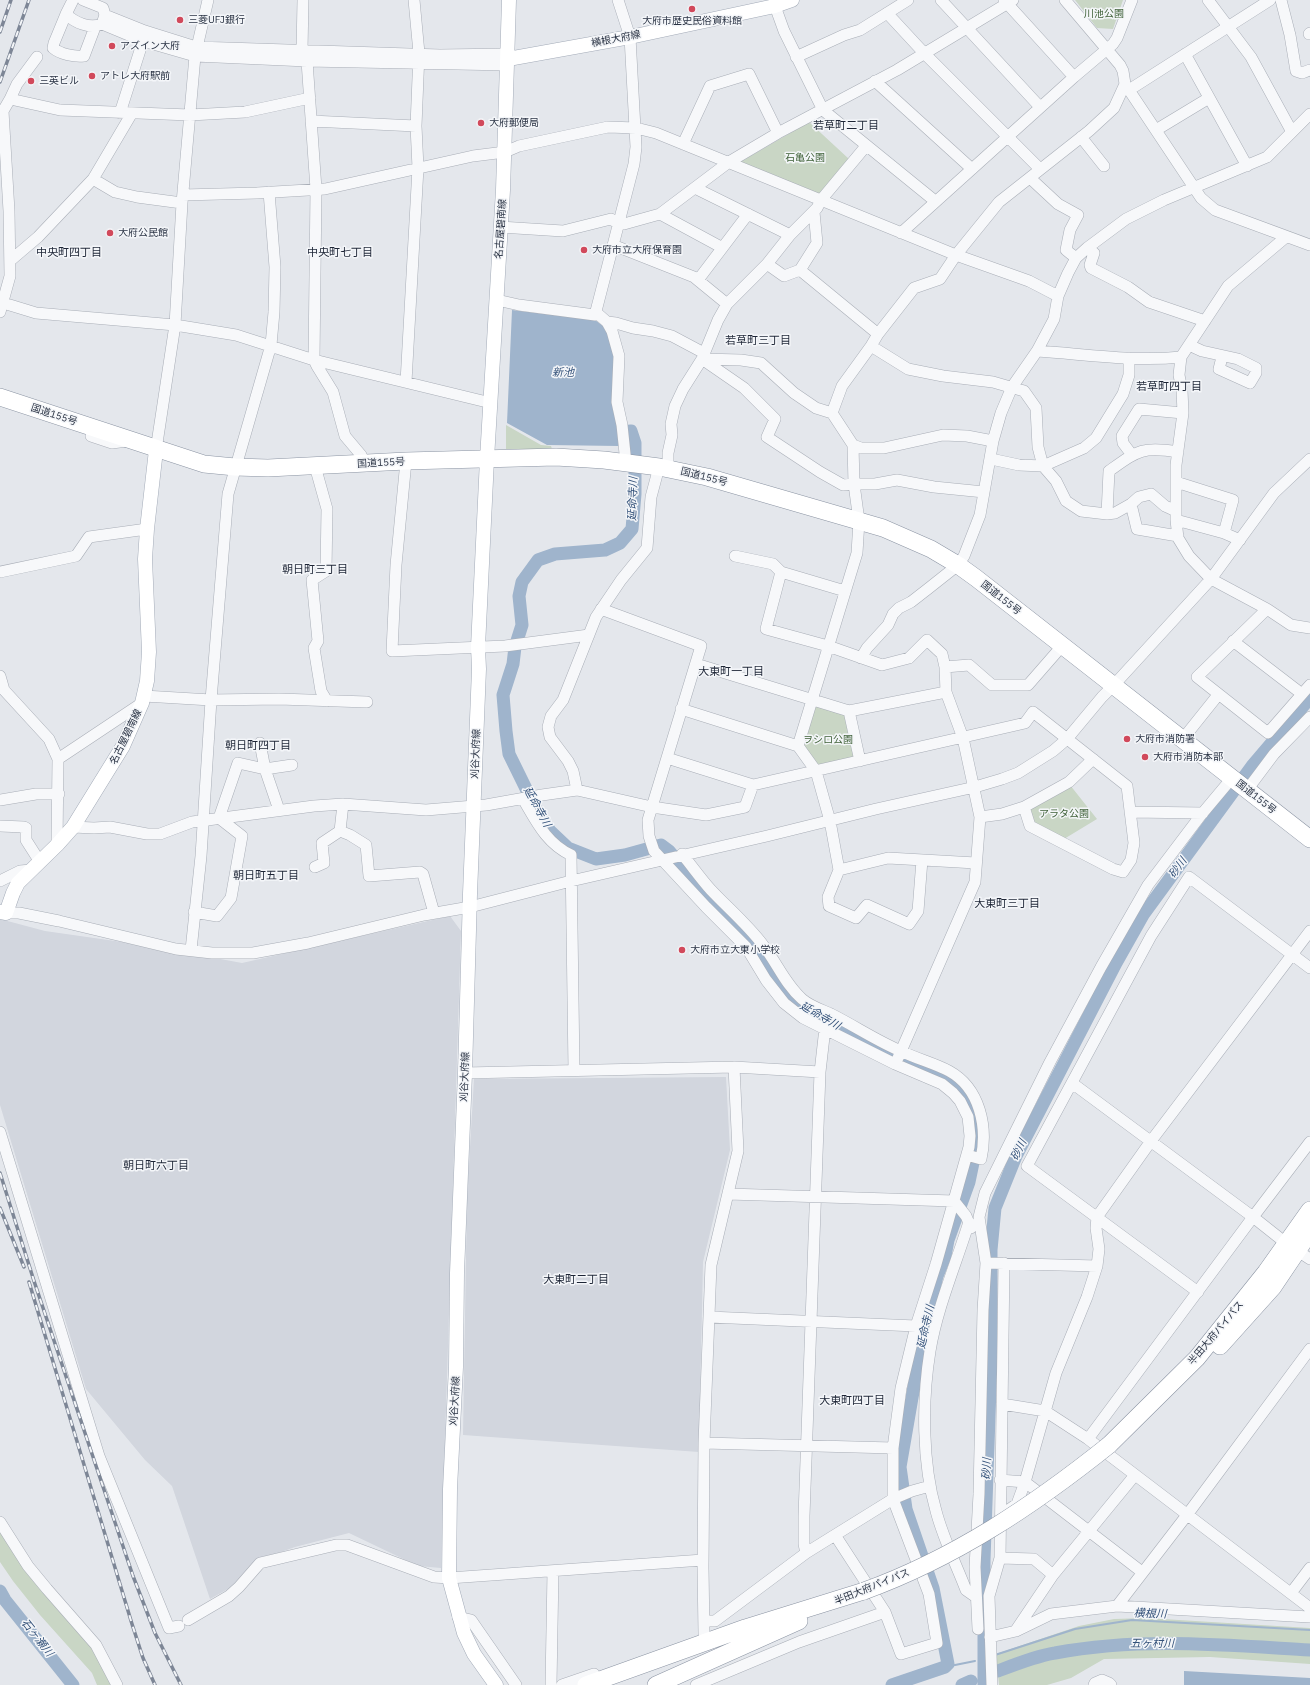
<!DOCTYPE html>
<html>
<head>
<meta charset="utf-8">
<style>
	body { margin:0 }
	canvas { display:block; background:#e4e7ec }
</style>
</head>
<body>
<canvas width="1310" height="1685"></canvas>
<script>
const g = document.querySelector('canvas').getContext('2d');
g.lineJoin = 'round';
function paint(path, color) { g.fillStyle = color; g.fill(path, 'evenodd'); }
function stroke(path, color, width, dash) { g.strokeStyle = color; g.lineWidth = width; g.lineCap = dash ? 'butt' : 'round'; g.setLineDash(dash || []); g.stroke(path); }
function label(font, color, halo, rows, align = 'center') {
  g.font = font + ' "IBM Plex Sans","Noto Sans JP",sans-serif'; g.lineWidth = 3; g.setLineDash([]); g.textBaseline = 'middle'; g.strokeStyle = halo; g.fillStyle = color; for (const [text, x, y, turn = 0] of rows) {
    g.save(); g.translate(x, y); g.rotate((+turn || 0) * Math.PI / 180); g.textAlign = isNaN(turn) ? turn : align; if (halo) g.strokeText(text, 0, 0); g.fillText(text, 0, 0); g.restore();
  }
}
paint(new Path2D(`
	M 450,916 L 461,931 L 441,1568 L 418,1566 L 349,1533 L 295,1547 L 256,1561 L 235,1585 L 210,1599 L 172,1486 L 145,1460 L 86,1389 L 0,1105 L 0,919 L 45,931 L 150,946 L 242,963 Z
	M 726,1077 L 730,1150 L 703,1262 L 699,1452 L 463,1435 L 467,1199 L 474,1079 Z`), '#d2d6de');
paint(new Path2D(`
	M 1075,0 L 1123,0 L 1113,29 L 1097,28 Z
	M 809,122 L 849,159 L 822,196 L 742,164 L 742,161 Z
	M 506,425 L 541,445 L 551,446 L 552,449 L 506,449 Z
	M 815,703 L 846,714 L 857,759 L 816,767 L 801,746 Z
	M 1070,785 L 1097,819 L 1064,839 L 1033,824 L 1028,810 Z
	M 0,1528 L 87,1638 L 111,1685 L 97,1685 L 92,1673 L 40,1615 L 13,1581 L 0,1562 Z
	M 1146,1618 L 1310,1628 L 1310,1664 L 1210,1657 L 1104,1659 L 1071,1678 L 1047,1685 L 999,1685 L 996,1654 L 1079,1626 L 1114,1619 Z`), '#c9d6c5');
paint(new Path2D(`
	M 512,310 L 595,320 L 606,328 L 613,339 L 619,446 L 547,445 L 507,423 Z
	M 1184,1671 L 1310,1678 L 1310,1685 L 1184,1685 Z`), '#9fb4cc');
stroke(new Path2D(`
	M 995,1655 L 1075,1629 L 1132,1620 L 1310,1630
	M 945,1667 L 975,1661`), '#9fb4cc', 2);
stroke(new Path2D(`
	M 618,432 L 631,431 L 635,443 L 635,494 L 632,529 L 620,543 L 605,550 L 555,554 L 538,560 L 522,582 L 519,596 L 522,625 L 515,647 L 513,664 L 503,695 L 506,731 L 509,754 L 536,809 L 550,831 L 568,848 L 596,859 L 625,855 L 661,845 L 669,851 L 706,896 L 748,937 L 776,981 L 799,1005 L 880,1050 L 925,1068 L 953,1083 L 970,1103 L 976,1116 L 979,1134 L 969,1182 L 948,1240 L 945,1256 L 937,1276 L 922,1340 L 900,1467 L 906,1509 L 933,1588 L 948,1664 L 945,1667 L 892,1685
	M 0,1591 L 5,1600 L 73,1685
	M 998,1671 C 1016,1664 1036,1656 1055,1653 C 1141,1637 1224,1645 1310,1650
	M 962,1685 L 971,1681
	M 984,1685 L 984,1560 L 991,1359 L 991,1250 L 995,1208 L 1016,1156 L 1116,963 L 1143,915 L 1252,766 L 1310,698`), '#9fb4cc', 13);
const minor = new Path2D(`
	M 73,0 L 66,14 C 75,23 90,29 102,24 L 143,41 L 195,56 L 307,61 L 508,65
	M 83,0 L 103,8 L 105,15 L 103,21
	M 303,0 L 302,51 L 307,61 L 316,189 L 314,360 L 317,366 L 333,392 L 345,436 L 361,455 L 365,464
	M 414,0 L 419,53 L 416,126
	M 941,0 L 1040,107
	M 1004,0 L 1074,77
	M 1065,0 L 1120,65 L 1123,71 L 1125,84 L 1201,198 L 1215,210 L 1310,245
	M 1208,0 L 1251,57 L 1292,132
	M 1281,0 L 1290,35 L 1296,71 L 1302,73 L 1310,70
	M 775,6 L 784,31 L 823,110 L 935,201
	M 887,13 L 924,53 L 1040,169
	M 66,14 L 54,43 L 53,48 C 60,54 74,57 84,56 L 95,27
	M 105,15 L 145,31 L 196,47 L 440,55 L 508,54
	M 1309,34 L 1310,33
	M 1185,54 L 1247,166
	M 796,57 L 844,35 L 860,30 L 908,0
	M 875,81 L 972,169
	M 1129,90 L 1270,0
	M 10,99 L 17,84 L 37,57
	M 120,113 L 143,41
	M 311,121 L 416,126 L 418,168 L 406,382
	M 1156,130 L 1209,98
	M 1081,137 L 1104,166
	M 683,144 L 710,86 L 749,74 L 778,133
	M 1030,178 L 1058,204 L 1078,215 L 1070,230 L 1066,250 L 1076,258
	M 93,179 L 115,192 L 137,197 L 182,203
	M 695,188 L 790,235
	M 183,195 L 257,193 L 325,189 L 473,156 L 505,152 L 519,146 L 608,127 L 636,128 L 656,133 L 956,255 L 1029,281 L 1058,296
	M 660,214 L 721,247
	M 500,227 L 563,231 L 611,219 L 619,224 L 624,224 L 660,214 L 729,162 L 778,133 L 897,70 L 1013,0
	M 901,233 L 1074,77 L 1113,44 L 1117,38 L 1132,0
	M 1286,237 L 1228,286 L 1181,357 L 1179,375 L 1182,390 L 1183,413 L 1176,465 L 1176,520 L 1178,538 L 1189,556 L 1211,579 L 1267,609 L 1291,625 L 1310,628
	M 613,245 L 694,277 L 727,304
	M 1087,248 L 1094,253 L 1090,265 L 1091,268 L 1128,287 L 1149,302 L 1205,321
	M 11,260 L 38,237 L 93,179 L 132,113
	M 767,264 L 784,276 L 800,270 L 878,334 L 871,346 L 908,369 L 943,376 L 993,382 L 1024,391 L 1036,408 L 1038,447 L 1043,466 L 1056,481 L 1066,501 L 1081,511 L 1107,514 L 1115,513 L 1131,504 L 1139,497 L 1151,494 L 1165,506 L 1176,511
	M 800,270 L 817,243 L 814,212
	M 698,280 L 748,214
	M 497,300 L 519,305 L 595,315 L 599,315 L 607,322 L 612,331 L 619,356 L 617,402 L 622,425 L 626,463
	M 0,302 L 36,313 L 175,325 L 236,335 L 314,360 L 491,403
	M 0,312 L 10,276 L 9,211 L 3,111 L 10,99 L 60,110 L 190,115 L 245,112 L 310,98
	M 595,315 L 634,164 L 636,147 L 630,37 L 618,0
	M 607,322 L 616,323 L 633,328 L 653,331 L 672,336 L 704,353
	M 878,334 L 914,288 L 940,279 L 956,255 L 999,202 L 1089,131 L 1114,108 L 1125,84
	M 1189,345 L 1202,351 L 1238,359 L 1256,368 L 1256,373 L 1250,383 L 1219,369 L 1222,357
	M 1037,351 C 1084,354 1134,362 1181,357
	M 702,359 L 744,388 L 775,419 L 767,437 L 820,472 L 843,485 L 854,484 L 859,521 L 857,553 L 798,746
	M 702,359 L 741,360 L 761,363 L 794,393 L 816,408 L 832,413 L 853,445 L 861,448 L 884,448 L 943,435 L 967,436 L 993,441
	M 832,413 L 842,386 L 871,346
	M 91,436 L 112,443 L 127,441
	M 853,445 L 854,484 L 875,484 L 897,480 L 934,487 L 984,492
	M 156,450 L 175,325 L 182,203 L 195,56 L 208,0
	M 1132,455 L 1123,443 L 1122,436 L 1139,409 L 1183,413
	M 991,459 L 1019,465 L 1043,466 L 1084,448 L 1096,438 L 1123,394 L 1129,375 L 1129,358
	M 406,461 L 396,565 L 392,651 L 505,646 L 589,635
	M 315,466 L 327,509 L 326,571 L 312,580 L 318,641 L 314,648 L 321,691 L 327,701
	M 668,468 L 668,453 L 672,435 L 671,424 L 675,406 L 683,389 L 702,359 L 718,320 L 727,304 L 767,264 L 790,235 L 817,208 L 821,200 L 866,146
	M 1176,482 L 1233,500 L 1224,533
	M 1131,504 L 1137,529 L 1178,536
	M 1107,514 L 1109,471 C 1137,451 1142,446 1178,452
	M 1176,520 L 1224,533 L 1240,540
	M 735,556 L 773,564 L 781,572 L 845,591
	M 0,572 L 76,556 L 89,537 L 147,529
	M 781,572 L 766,629 L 828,646 L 882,665 L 909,658 L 927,640 L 942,654 L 945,667 L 946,692 L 963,738 L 980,817
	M 601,609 L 701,646 L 648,820 L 649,836 L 654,851 L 706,907 L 746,947 L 766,980 L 784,1003 L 803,1018 L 895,1064 L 942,1084 L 953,1093 L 960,1101 L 968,1117 L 970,1136 L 969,1147 L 936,1264 L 916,1326 L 901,1388 L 893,1448 L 893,1499 L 912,1491 L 930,1486
	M 1267,609 L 1197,677 L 1268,733 L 1310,685
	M 1233,641 L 1302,694
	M 861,658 L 867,648 L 888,625 L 893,614 L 899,608 L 911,602 L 929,588 L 958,565 L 964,556 L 980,515 L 993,441 L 1001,413 L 1012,387 L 1037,351 L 1054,319 L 1058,296 L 1068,273 L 1076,258 L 1087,248 L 1126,219 L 1164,200 L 1267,157 L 1310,114
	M 696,664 L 849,711 L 946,692
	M 945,667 L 969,665 L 992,685 L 1028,685 L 1062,646
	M 0,676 L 4,690 L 49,739 L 58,759 L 57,845
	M 144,696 L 211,700 L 279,699 L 367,702
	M 681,709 L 798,746 L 816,771 L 830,821 L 839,870 L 828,897 L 829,906 L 856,918 L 867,905 L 909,924 L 918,911 L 922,860
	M 849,711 L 860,761
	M 1182,740 L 1218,695
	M 260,743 L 265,769 L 279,810
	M 667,758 L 753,785 L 1012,726 L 1025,723 L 1033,712 L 1127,786 L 1134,843 L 1131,860 L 1123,872 L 1113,869 L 1030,826 L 1024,807
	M 58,759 L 142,703
	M 577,790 L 573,771 L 568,761 L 550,737 L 548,727 L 551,716 L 563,700 L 596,617 L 621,580 L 647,548 L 651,497 L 659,467
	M 1247,790 L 1274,754 L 1310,717
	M 523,799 C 536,821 546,843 571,855 L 574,1070
	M 0,800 L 36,794 L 59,794
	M 1130,812 L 1203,813
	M 0,826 L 24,827 L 26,828 L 26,840 L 40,862
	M 73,827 L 94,828 L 110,827 L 147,834 L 160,834 L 192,822 L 314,806 L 343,804 L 426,810 L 486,805 L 542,795 L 577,790 L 652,807 L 706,815 L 745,807 L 753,785
	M 340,831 L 350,835 L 366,845 L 369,876 L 420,872 L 423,874 L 434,913
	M 682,854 C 692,866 701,879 711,890 C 728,908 748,925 763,945 C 777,963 785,984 802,999 C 810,1006 822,1010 831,1014 C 855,1026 877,1041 901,1051 C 917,1059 934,1063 949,1071 C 980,1088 988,1127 981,1159 L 967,1155
	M 315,867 L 324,863 L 322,843 L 340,831 L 343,804
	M 839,870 L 888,858 L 976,863
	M 0,881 L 20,871 L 31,870
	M 194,912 L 217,916 L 231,898 L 242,836 L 219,818 L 238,763 L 265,769 L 292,765
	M 6,913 L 19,913 L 59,921 L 176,949 L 212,953 L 253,953 L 308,943 L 424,915 L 470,907 L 571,881 L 767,836 L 876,809 L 975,787 L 1002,779 L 1018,773 L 1053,751 L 1067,739 L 1102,697 L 1113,686 L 1211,579 L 1274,493 L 1310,459
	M 191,950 L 201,856 L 211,700 L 228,494 L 271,345 L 274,312 L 275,267 L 269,192
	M 898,1058 L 975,882 L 980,817 L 1002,814 L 1024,807 L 1069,782 L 1093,759
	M 465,1073 L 734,1067 L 820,1072
	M 1072,1083 L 1253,1217 L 1310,1142
	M 0,1132 L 99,1456 L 169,1628 L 179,1626
	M 728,1194 L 954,1201 L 966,1216 L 971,1228
	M 969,1222 C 956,1264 937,1308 930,1351 C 922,1400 922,1463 936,1511 C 943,1538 956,1564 966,1590 L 976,1597
	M 986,1263 L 1097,1266
	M 1198,1292 L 1027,1166 L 1151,936 L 1189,877 L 1310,968
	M 709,1317 L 916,1326
	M 1002,1404 L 1045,1411 L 1088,1439 L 1310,1608
	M 1088,1439 L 1253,1217 L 1287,1244 L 1310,1259
	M 704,1443 L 893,1448
	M 1000,1480 L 1025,1482 L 1142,1572
	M 1007,1511 L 1017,1504 L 1025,1482 L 1056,1373 L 1087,1297 L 1097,1266 L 1099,1249 L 1096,1228 L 1097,1217 L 1151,1141 L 1310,931
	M 0,1522 L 28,1566 L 47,1589 L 96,1645 L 117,1685
	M 806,1553 L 804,1544 L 804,1516 L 820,1072 L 825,1028 L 832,1015
	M 1000,1558 L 1034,1559 L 1053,1575
	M 1291,1593 L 1310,1568
	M 1117,1606 L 1187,1515 L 1310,1349
	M 458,1617 L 471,1620 L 516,1685
	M 188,1620 L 229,1596 L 239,1587 L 260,1563 L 336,1545 L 347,1545 L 434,1577 L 449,1578 L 703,1560
	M 704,1621 L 715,1621 L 806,1553 L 893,1499 L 929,1594 L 937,1643 L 901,1654 L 885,1612 L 835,1535
	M 978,1629 L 975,1567 L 979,1494 L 983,1310 L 986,1263 L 979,1217 L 985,1193 L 1050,1062 L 1101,967 L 1148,885 L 1201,815 L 1232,778
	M 1016,1630 L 1053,1575 L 1135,1475
	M 704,1634 L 703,1567 L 704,1443 L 711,1265 L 738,1151 L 734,1067
	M 990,1637 L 1016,1631 L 1051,1614 L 1117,1606 L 1310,1617
	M 551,1685 L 553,1571
	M 562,1685 L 594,1674
	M 696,1685 L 799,1642 L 885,1612
	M 992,1685 L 989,1596 L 1000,1558 L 1004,1263
	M 1094,1685 L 1095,1683 L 1102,1680 L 1109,1683 L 1111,1685`);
const major = new Path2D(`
	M 508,59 L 630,37 L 775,6 L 792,0
	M 0,912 L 6,913 L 13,893 L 18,883 L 57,845 L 73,827 L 123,746 L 142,703 L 147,681 L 149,652 L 145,559 L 147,529 L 156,450
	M 496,1685 L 474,1654 L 464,1633 L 449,1578 L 450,1489 L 456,1367 L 457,1273 L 465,1073 L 470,894 L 479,669 L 478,647 L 487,459 L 503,190 L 509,0`);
const highway = new Path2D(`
	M 0,397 L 204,464 L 235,467 L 268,468 L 406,461 L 556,457 L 604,460 L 659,467 L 707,477 L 883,528 L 931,549 L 958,565 L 976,578 L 1310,839
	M 1220,1346 L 1273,1287 L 1310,1232
	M 1109,1445 L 1197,1358 L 1266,1272 L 1310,1210
	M 586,1685 L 745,1628 L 864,1591
	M 656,1685 L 799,1621`);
stroke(minor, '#a9aeb7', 12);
stroke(major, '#a3abb8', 15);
stroke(highway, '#8b94a3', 18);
stroke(minor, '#f7f8fa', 11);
stroke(major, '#fff', 14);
stroke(highway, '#fff', 17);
const rail = new Path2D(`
	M 0,32 L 11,0
	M 0,82 L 29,0
	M 0,1173 L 34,1281 L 133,1576 L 155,1633 L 181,1685
	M 0,1208 L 24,1267
	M 29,1282 L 132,1624 L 143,1658 L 155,1685`);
stroke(rail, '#7d8696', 3.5);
stroke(rail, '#f4f6f9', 2, [6]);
const highwayBridge = new Path2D(`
	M 864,1591 C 955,1558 1034,1505 1109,1445`);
stroke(highwayBridge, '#8b94a3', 18, []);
stroke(highwayBridge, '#fff', 17);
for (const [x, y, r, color] of [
	[692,9,4,"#d1495b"],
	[180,20,4,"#d1495b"],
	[112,46,4,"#d1495b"],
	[92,76,4,"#d1495b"],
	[31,81,4,"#d1495b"],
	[481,123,4,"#d1495b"],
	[110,233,4,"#d1495b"],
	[584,250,4,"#d1495b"],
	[1127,739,4,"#d1495b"],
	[1145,757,4,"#d1495b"],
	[682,950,4,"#d1495b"]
]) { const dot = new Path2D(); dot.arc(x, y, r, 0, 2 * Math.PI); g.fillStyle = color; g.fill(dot); stroke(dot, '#f4f6f9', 1.5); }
label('10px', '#3f6138', '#f4f6f9', [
	["川池公園",1104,14],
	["石亀公園",805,158],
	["ヲシロ公園",828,740],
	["アラタ公園",1064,814]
]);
label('10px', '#2b3445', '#f4f6f9', [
	["三菱UFJ銀行",188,20],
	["大府市歴史民俗資料館",692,21,"center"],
	["アズイン大府",120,46],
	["アトレ大府駅前",100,76],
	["三英ビル",39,81],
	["大府郵便局",489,123],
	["大府公民館",118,233],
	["大府市立大府保育園",592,250],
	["大府市消防署",1135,739],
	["大府市消防本部",1153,757],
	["大府市立大東小学校",690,950]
], 'left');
label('10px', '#2b3445', '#f4f6f9', [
	["横根大府線",616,39,-11],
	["名古屋碧南線",501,229,-86],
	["国道155号",54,415,18],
	["国道155号",381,463,-3],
	["国道155号",704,477,14],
	["国道155号",1001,598,38],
	["名古屋碧南線",126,737,-64],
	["刈谷大府線",476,754,-88],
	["国道155号",1256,797,38],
	["刈谷大府線",465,1077,-88],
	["半田大府パイパス",1216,1333,-50],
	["刈谷大府線",455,1401,-87],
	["半田大府パイパス",872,1587,-22]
]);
label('11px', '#1d2536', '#f4f6f9', [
	["若草町二丁目",846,126],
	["中央町四丁目",69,253],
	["中央町七丁目",340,253],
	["若草町三丁目",758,341],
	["若草町四丁目",1169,387],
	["朝日町三丁目",315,570],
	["大東町一丁目",731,672],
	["朝日町四丁目",258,746],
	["朝日町五丁目",266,876],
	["大東町三丁目",1007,904],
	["朝日町六丁目",156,1166],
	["大東町二丁目",576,1280],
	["大東町四丁目",852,1401]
]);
label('italic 11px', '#34527a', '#f4f6f9', [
	["新池",563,373],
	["延命寺川",633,499,-88],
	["延命寺川",537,807,61],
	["砂川",1178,868,-54],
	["延命寺川",820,1016,30],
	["砂川",1019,1150,-64],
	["延命寺川",926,1327,-77],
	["砂川",987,1469,-88],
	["横根川",1150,1614,2],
	["石ヶ瀬川",37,1638,52],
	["五ヶ村川",1152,1644]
]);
</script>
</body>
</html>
